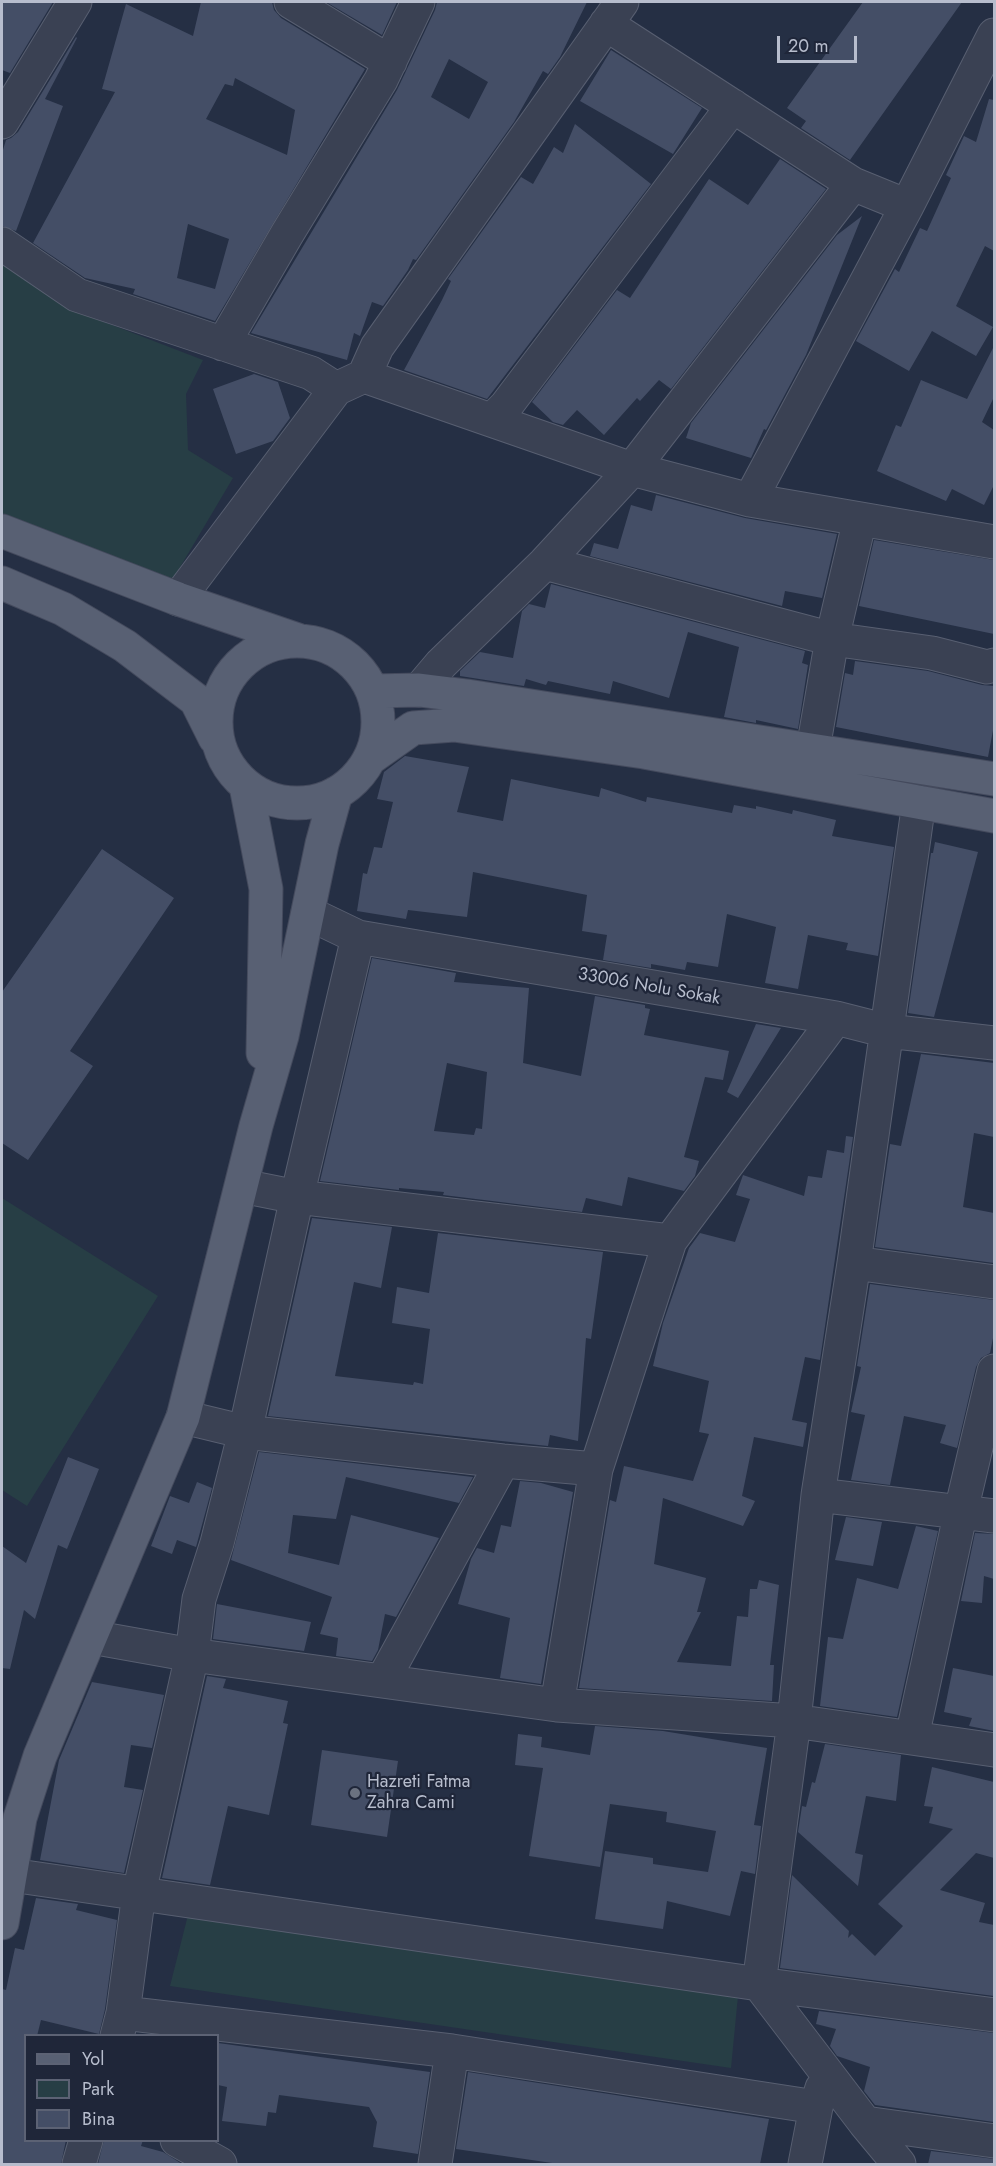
<!DOCTYPE html>
<html>
<head>
<meta charset="utf-8">
<style>
	body { margin:0 }
	#map { position:relative; width:996px; height:2166px; overflow:hidden; background:#252f44; font-family:Jost,sans-serif }
	canvas { display:block }
	.frame { position:absolute; inset:0; border:3px solid #b7bdcd; pointer-events:none }
	.legend { position:absolute; left:24px; top:2034px; width:195px; height:108px; box-sizing:border-box; background:#1f2639; border:2px solid #5c6274; margin:0; padding:8px 10px; list-style:none; font-size:18px; color:#b7bdcd }
	.legend li { display:flex; align-items:center; gap:12px; height:30px }
	.legend b { width:30px; border:2px solid #5c6274 }
	.scale { position:absolute; left:777px; top:36px; width:80px; height:27px; box-sizing:border-box; border:3px solid #b7bdcd; border-top:0; padding-left:8px; font-size:18px; line-height:21px; white-space:nowrap; color:#b7bdcd; -webkit-text-stroke:4px #1f2639; paint-order:stroke }
</style>
</head>
<body>
<div id="map">
<canvas width="996" height="2166"></canvas>
<div class="frame"></div>
<ul class="legend">
<li><b style="height:8px;background:#586073"></b>Yol</li>
<li><b style="height:16px;background:#273e45"></b>Park</li>
<li><b style="height:16px;background:#444e66"></b>Bina</li>
</ul>
<div class="scale">20 m</div>
</div>
<script>
const g = document.querySelector('canvas').getContext('2d');
g.lineJoin = 'round';
function paint(path, color) { g.fillStyle = color; g.fill(path, 'evenodd'); }
function stroke(path, color, width, dash) { g.strokeStyle = color; g.lineWidth = width; g.lineCap = dash ? 'butt' : 'round'; g.setLineDash(dash || []); g.stroke(path); }
function label(font, color, halo, rows, align = 'center') {
  g.font = font + ' Jost,sans-serif'; g.lineWidth = 4.5; g.setLineDash([]); g.textBaseline = 'middle'; g.strokeStyle = halo; g.fillStyle = color; for (const [text, x, y, turn = 0] of rows) {
    g.save(); g.translate(x, y); g.rotate((+turn || 0) * Math.PI / 180); g.textAlign = isNaN(turn) ? turn : align; if (halo) g.strokeText(text, 0, 0); g.fillText(text, 0, 0); g.restore();
  }
}
paint(new Path2D(`
	M 2,258 L 73,310 L 203,360 L 186,394 L 188,450 L 233,478 L 173,579 L 2,514 Z
	M 2,1198 L 158,1296 L 27,1506 L 2,1490 Z
	M 188,1915 L 738,1996 L 731,2068 L 170,1986 Z`), '#273e45');
paint(new Path2D(`
	M 2,2 L 53,2 L 10,73 L 2,70 Z
	M 201,2 L 272,2 L 274,10 L 281,18 L 365,69 L 215,321 L 133,294 L 135,289 L 85,278 L 33,243 L 115,92 L 102,89 L 126,4 L 193,36 ZM 235,78 L 295,110 L 287,155 L 206,119 L 225,84 L 233,86 ZM 188,224 L 229,239 L 215,289 L 177,278 Z
	M 326,2 L 397,2 L 382,35 Z
	M 437,2 L 587,2 L 560,57 L 548,74 L 543,71 L 514,122 L 416,260 L 413,259 L 408,270 L 383,306 L 372,302 L 360,336 L 354,333 L 347,360 L 251,333 L 397,90 L 435,10 ZM 449,59 L 488,82 L 469,119 L 431,97 Z
	M 863,2 L 962,2 L 850,160 L 801,128 L 806,121 L 787,108 Z
	M 76,37 L 77,38 L 45,99 L 63,106 L 16,231 L 2,226 L 2,153 L 6,140 L 11,138 L 18,132 Z
	M 611,50 L 702,108 L 673,154 L 580,101 Z
	M 989,99 L 994,100 L 994,251 L 985,246 L 956,306 L 993,327 L 976,356 L 932,331 L 909,371 L 856,341 L 895,269 L 899,272 L 920,228 L 927,231 L 951,178 L 946,175 L 964,136 L 976,142 Z
	M 575,124 L 651,184 L 487,399 L 404,370 L 442,300 L 451,281 L 448,279 L 521,177 L 533,184 L 554,147 L 563,153 Z
	M 780,159 L 826,189 L 671,389 L 659,380 L 640,401 L 637,398 L 604,435 L 577,410 L 563,425 L 553,422 L 532,402 L 617,290 L 630,298 L 709,179 L 748,205 Z
	M 862,216 L 806,355 L 766,430 L 764,429 L 751,458 L 686,438 L 691,423 L 837,235 Z
	M 994,346 L 994,397 L 982,422 L 994,430 L 994,485 L 984,505 L 952,489 L 946,501 L 877,471 L 896,425 L 901,427 L 921,380 L 967,399 Z
	M 254,374 L 278,382 L 290,418 L 273,441 L 236,454 L 213,389 Z
	M 656,495 L 745,518 L 837,534 L 822,598 L 785,591 L 782,606 L 590,556 L 594,543 L 618,549 L 631,505 L 652,511 Z
	M 874,540 L 994,560 L 994,634 L 859,606 Z
	M 551,584 L 805,651 L 802,663 L 808,665 L 798,729 L 756,720 L 756,723 L 724,717 L 739,647 L 688,632 L 669,698 L 613,681 L 610,694 L 548,681 L 546,685 L 526,679 L 524,686 L 460,676 L 460,671 L 480,652 L 513,658 L 522,611 L 529,604 L 545,608 Z
	M 855,661 L 928,671 L 982,685 L 994,686 L 994,725 L 988,757 L 836,727 L 845,673 L 853,675 Z
	M 405,756 L 469,767 L 457,812 L 503,821 L 511,779 L 599,797 L 601,788 L 646,802 L 647,797 L 732,813 L 734,805 L 756,809 L 756,806 L 792,814 L 793,810 L 836,820 L 832,836 L 894,847 L 878,956 L 846,950 L 848,943 L 808,935 L 798,989 L 765,983 L 776,927 L 727,914 L 718,967 L 687,962 L 685,970 L 651,964 L 651,968 L 603,960 L 607,935 L 582,931 L 587,895 L 473,872 L 467,917 L 408,910 L 406,919 L 357,911 L 363,873 L 367,874 L 374,847 L 382,848 L 393,802 L 377,799 L 384,772 Z
	M 935,842 L 978,852 L 934,1017 L 908,1013 L 931,853 L 933,853 Z
	M 102,849 L 174,898 L 70,1051 L 93,1066 L 28,1160 L 2,1143 L 2,992 Z
	M 372,958 L 456,973 L 454,982 L 529,988 L 523,1063 L 581,1076 L 595,996 L 645,1005 L 645,1008 L 650,1009 L 644,1035 L 729,1051 L 723,1080 L 705,1077 L 684,1157 L 699,1161 L 695,1176 L 684,1191 L 628,1177 L 622,1206 L 586,1198 L 582,1212 L 443,1195 L 444,1192 L 399,1188 L 399,1190 L 320,1181 ZM 447,1063 L 487,1072 L 482,1129 L 476,1128 L 474,1135 L 434,1131 Z
	M 756,1024 L 781,1028 L 738,1098 L 727,1092 Z
	M 921,1054 L 994,1063 L 994,1137 L 974,1133 L 963,1207 L 994,1213 L 994,1263 L 875,1247 L 890,1144 L 901,1146 Z
	M 846,1136 L 853,1137 L 820,1360 L 805,1357 L 792,1420 L 807,1423 L 803,1447 L 754,1437 L 742,1496 L 755,1501 L 743,1526 L 663,1498 L 654,1564 L 706,1578 L 697,1612 L 701,1612 L 677,1662 L 731,1666 L 737,1616 L 748,1617 L 750,1589 L 757,1589 L 759,1580 L 779,1585 L 770,1665 L 774,1665 L 772,1701 L 579,1688 L 610,1500 L 616,1502 L 624,1466 L 693,1481 L 709,1434 L 699,1432 L 709,1381 L 653,1366 L 663,1323 L 689,1248 L 700,1233 L 735,1242 L 750,1199 L 736,1195 L 743,1175 L 804,1196 L 808,1176 L 822,1178 L 827,1150 L 844,1153 Z
	M 312,1218 L 392,1227 L 381,1288 L 354,1282 L 335,1376 L 413,1385 L 414,1382 L 423,1384 L 430,1329 L 392,1323 L 397,1287 L 429,1293 L 438,1233 L 603,1252 L 591,1339 L 586,1338 L 578,1441 L 550,1435 L 548,1446 L 268,1416 Z
	M 870,1284 L 994,1300 L 994,1333 L 990,1353 L 981,1358 L 976,1367 L 957,1448 L 940,1443 L 946,1425 L 904,1416 L 890,1485 L 851,1480 L 865,1415 L 851,1412 L 861,1367 L 857,1366 Z
	M 259,1452 L 473,1477 L 459,1503 L 346,1477 L 336,1519 L 293,1515 L 288,1553 L 339,1565 L 351,1515 L 439,1538 L 396,1617 L 385,1614 L 378,1650 L 372,1661 L 336,1656 L 338,1638 L 320,1634 L 332,1597 L 231,1560 Z
	M 68,1457 L 99,1469 L 67,1549 L 58,1545 L 35,1619 L 24,1610 L 10,1669 L 2,1668 L 2,1546 L 26,1563 Z
	M 520,1481 L 541,1483 L 573,1492 L 541,1684 L 500,1678 L 510,1618 L 458,1604 L 471,1559 L 477,1548 L 494,1553 L 501,1525 L 511,1527 Z
	M 197,1482 L 212,1488 L 196,1547 L 177,1540 L 172,1554 L 151,1546 L 170,1496 L 189,1503 Z
	M 846,1517 L 882,1522 L 873,1566 L 835,1560 Z
	M 916,1526 L 938,1531 L 897,1717 L 820,1706 L 828,1637 L 843,1639 L 857,1578 L 898,1589 Z
	M 975,1533 L 994,1534 L 994,1579 L 984,1576 L 982,1603 L 961,1601 Z
	M 217,1604 L 311,1622 L 304,1651 L 213,1639 Z
	M 953,1668 L 994,1676 L 994,1731 L 969,1726 L 972,1718 L 944,1712 Z
	M 207,1676 L 226,1679 L 223,1688 L 288,1701 L 283,1723 L 288,1724 L 269,1815 L 228,1806 L 210,1885 L 162,1878 Z
	M 92,1682 L 164,1695 L 152,1748 L 131,1745 L 124,1787 L 143,1790 L 124,1873 L 40,1860 L 59,1760 Z
	M 595,1726 L 663,1731 L 767,1748 L 754,1825 L 761,1826 L 755,1874 L 741,1871 L 730,1916 L 667,1901 L 663,1929 L 595,1919 L 605,1851 L 653,1858 L 653,1864 L 708,1872 L 716,1831 L 666,1822 L 667,1812 L 610,1804 L 600,1867 L 529,1856 L 543,1768 L 515,1765 L 518,1734 L 542,1737 L 541,1747 L 590,1755 Z
	M 825,1744 L 901,1755 L 896,1801 L 866,1796 L 855,1853 L 863,1855 L 858,1886 L 798,1832 L 802,1806 L 806,1807 L 812,1782 L 815,1783 Z
	M 322,1750 L 398,1761 L 387,1837 L 311,1825 Z
	M 932,1767 L 994,1782 L 994,1858 L 976,1853 L 940,1890 L 985,1903 L 979,1922 L 994,1925 L 994,1996 L 780,1968 L 792,1875 L 849,1931 L 848,1938 L 852,1934 L 875,1956 L 903,1926 L 878,1904 L 953,1829 L 929,1823 L 933,1807 L 924,1806 Z
	M 36,1898 L 78,1904 L 76,1910 L 117,1920 L 105,2009 L 99,2034 L 41,2020 L 37,2036 L 26,2036 L 26,2140 L 66,2140 L 61,2164 L 2,2164 L 2,1989 L 6,1990 L 15,1948 L 24,1950 Z
	M 819,2011 L 994,2033 L 994,2122 L 875,2105 L 864,2091 L 870,2067 L 837,2056 L 830,2046 L 836,2029 L 816,2024 Z
	M 218,2043 L 430,2072 L 418,2154 L 373,2147 L 377,2122 L 369,2107 L 279,2095 L 276,2113 L 268,2112 L 266,2126 L 222,2121 L 227,2087 L 218,2085 Z
	M 468,2072 L 769,2119 L 760,2164 L 559,2164 L 456,2149 Z
	M 104,2140 L 143,2140 L 141,2146 L 163,2152 L 182,2164 L 98,2164 Z
	M 931,2151 L 994,2159 L 994,2164 L 928,2164 Z`), '#444e66');
const minor = new Path2D(`
	M 291,2 L 390,62
	M 606,24 L 853,184 L 907,206
	M 2,122 L 75,2
	M 2,244 L 77,295 L 311,373 L 336,389
	M 223,344 L 287,234 L 381,80 L 418,2
	M 364,376 L 377,347 L 622,2
	M 492,420 L 506,406 L 733,106
	M 750,500 L 907,206 L 994,35
	M 545,563 L 832,639 L 932,653 L 987,667 L 994,665
	M 178,599 L 336,389 L 364,376 L 632,469 L 750,500 L 994,542
	M 419,690 L 441,664 L 545,563 L 632,469 L 853,184
	M 813,749 L 832,639 L 860,519
	M 919,802 L 854,1263 L 818,1495 L 794,1721 L 759,1984 L 865,2123 L 994,2141
	M 308,913 L 358,937 L 836,1018 L 887,1031 L 994,1043
	M 242,1186 L 297,1197 L 670,1241
	M 854,1263 L 994,1282
	M 183,1417 L 245,1432 L 503,1461 L 596,1469
	M 818,1495 L 994,1516
	M 91,1637 L 192,1655 L 557,1705 L 794,1721 L 994,1750
	M 383,1680 L 503,1461
	M 557,1705 L 596,1469 L 670,1241 L 836,1018
	M 912,1737 L 961,1511 L 994,1371
	M 11,1875 L 759,1984 L 994,2015
	M 123,2013 L 452,2051 L 816,2107
	M 117,2036 L 123,2013 L 139,1893 L 192,1655 L 199,1599 L 217,1543 L 245,1432 L 297,1197 L 358,937
	M 865,2123 L 899,2164
	M 177,2140 L 220,2164
	M 79,2164 L 86,2140
	M 435,2164 L 452,2051
	M 805,2164 L 816,2107 L 822,2088`);
const major = new Path2D(`
	M 2,531 L 178,599 L 298,640
	M 2,583 L 63,609 L 125,646 L 196,700 L 215,738
	M216 722a81 81 0 1 1 162 0a81 81 0 1 1-162 0Z
	M 373,691 L 419,690 L 467,696 L 994,779
	M 369,759 L 413,728 L 454,725 L 644,752 L 994,816
	M 246,786 L 266,889 L 263,1053
	M 2,1923 L 20,1818 L 40,1756 L 183,1417 L 256,1126 L 282,1036 L 322,844 L 336,793`);
stroke(minor, '#585f71', 35);
stroke(major, '#444a5d', 35);
stroke(minor, '#3a4153', 33);
stroke(major, '#586073', 33);
for (const [x, y, r, color] of [
	[355,1793,6,"#6b7280"]
]) { const dot = new Path2D(); dot.arc(x, y, r, 0, 2 * Math.PI); g.fillStyle = color; g.fill(dot); stroke(dot, '#1f2639', 2); }
label('18px', '#b7bdcd', '#1f2639', [
	["33006 Nolu Sokak",649,987,10]
]);
label('18px', '#b7bdcd', '#1f2639', [
	["Hazreti Fatma",367,1783],
	["Zahra Cami",367,1804]
], 'left');
</script>
</body>
</html>
